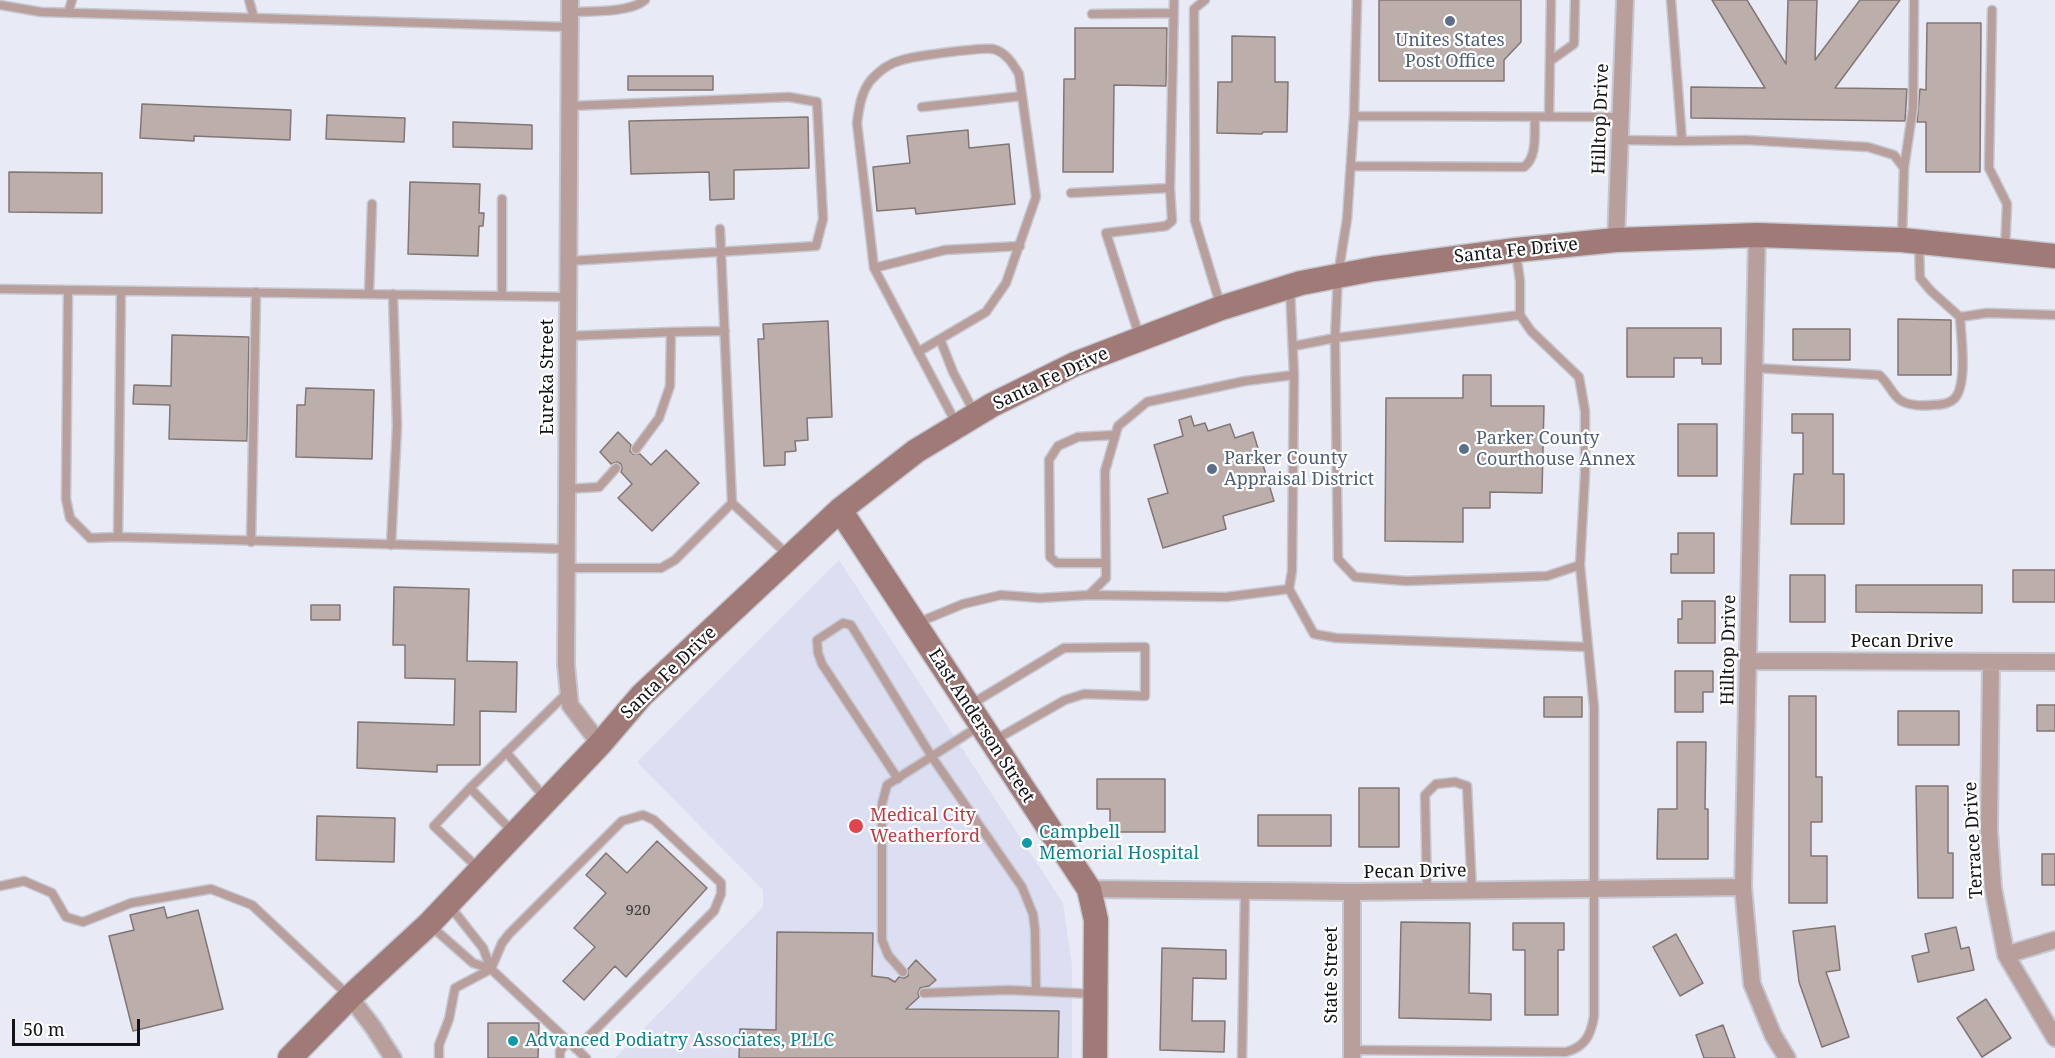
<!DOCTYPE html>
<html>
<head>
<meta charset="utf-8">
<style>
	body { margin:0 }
	#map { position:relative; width:2055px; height:1058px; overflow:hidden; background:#e8ebf5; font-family:"Noto Serif",serif }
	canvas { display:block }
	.scale { position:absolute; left:12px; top:1019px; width:128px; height:27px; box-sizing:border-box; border:3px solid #121316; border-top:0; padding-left:8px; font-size:18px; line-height:21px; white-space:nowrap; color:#121316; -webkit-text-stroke:4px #fff; paint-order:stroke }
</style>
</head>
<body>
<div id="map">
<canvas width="2055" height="1058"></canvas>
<div class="scale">50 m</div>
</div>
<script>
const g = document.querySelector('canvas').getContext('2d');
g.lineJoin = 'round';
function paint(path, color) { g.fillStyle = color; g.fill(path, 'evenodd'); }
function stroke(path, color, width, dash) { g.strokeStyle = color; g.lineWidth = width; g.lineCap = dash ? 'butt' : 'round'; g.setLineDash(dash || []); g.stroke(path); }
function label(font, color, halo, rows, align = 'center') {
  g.font = font + ' "Noto Serif",serif'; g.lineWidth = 4.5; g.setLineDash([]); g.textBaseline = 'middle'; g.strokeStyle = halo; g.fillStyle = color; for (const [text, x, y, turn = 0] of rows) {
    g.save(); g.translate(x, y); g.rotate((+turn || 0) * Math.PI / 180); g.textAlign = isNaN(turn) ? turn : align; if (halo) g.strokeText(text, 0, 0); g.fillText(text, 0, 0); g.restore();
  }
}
paint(new Path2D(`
	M 839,560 L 1063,903 L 1072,965 L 1072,1058 L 615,1058 L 763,907 L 763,890 L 637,762 Z`), '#dbdff1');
const building = new Path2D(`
	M 1379,0 L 1521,0 L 1521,42 L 1504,60 L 1504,81 L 1379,81 Z
	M 1712,0 L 1747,0 L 1786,64 L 1788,0 L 1817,0 L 1815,60 L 1860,0 L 1900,0 L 1835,88 L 1907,89 L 1905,121 L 1691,118 L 1691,87 L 1765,88 Z
	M 1927,23 L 1981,23 L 1980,172 L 1926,172 L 1926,122 L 1917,122 L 1920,89 L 1926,90 Z
	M 1075,28 L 1167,28 L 1166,86 L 1114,85 L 1113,172 L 1063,172 L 1064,79 L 1075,79 Z
	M 1232,36 L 1275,37 L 1275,82 L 1288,82 L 1287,132 L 1263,132 L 1262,134 L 1217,133 L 1218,82 L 1232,82 Z
	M 628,76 L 713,76 L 713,90 L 628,90 Z
	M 142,104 L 291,110 L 290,140 L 194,136 L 194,141 L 140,138 Z
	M 327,115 L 405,118 L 404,142 L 326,139 Z
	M 808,117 L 809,168 L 734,170 L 734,199 L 710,200 L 709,172 L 631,174 L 629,121 Z
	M 453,122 L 532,125 L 532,149 L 453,147 Z
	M 968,130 L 969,148 L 1009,144 L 1015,204 L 916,214 L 915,208 L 877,211 L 873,167 L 910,163 L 907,136 Z
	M 9,172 L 102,173 L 102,213 L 9,212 Z
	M 410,182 L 480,184 L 479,213 L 484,213 L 483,226 L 479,226 L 478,256 L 408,254 Z
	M 1898,319 L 1951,320 L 1951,375 L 1898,375 Z
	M 828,321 L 832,417 L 807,418 L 808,440 L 795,441 L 796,451 L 785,452 L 785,465 L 764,466 L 758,339 L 764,339 L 763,324 Z
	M 1627,328 L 1721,328 L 1721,364 L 1702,364 L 1702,358 L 1674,358 L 1674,377 L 1627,377 Z
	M 1793,329 L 1850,329 L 1850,360 L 1793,360 Z
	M 172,335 L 249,337 L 247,441 L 169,439 L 170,405 L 133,404 L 134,385 L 171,386 Z
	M 1463,375 L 1491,375 L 1491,406 L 1544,406 L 1542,493 L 1490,492 L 1490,508 L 1463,508 L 1463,542 L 1385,541 L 1386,398 L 1463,398 Z
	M 306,388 L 374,390 L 372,459 L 296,457 L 297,405 L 305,405 Z
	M 1792,414 L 1833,414 L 1833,474 L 1844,474 L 1844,524 L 1791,524 L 1794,474 L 1803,474 L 1803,433 L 1792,433 Z
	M 1191,416 L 1194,426 L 1205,423 L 1208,431 L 1230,424 L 1235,438 L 1253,432 L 1274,501 L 1223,516 L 1226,529 L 1163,548 L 1148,499 L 1168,493 L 1154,445 L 1183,436 L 1179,420 Z
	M 1678,424 L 1717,424 L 1717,476 L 1678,476 Z
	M 618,432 L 631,445 L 630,451 L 633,454 L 640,454 L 651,465 L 666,450 L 699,483 L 652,531 L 618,498 L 632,484 L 621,472 L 622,469 L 621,464 L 617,462 L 611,464 L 600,452 Z
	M 1678,533 L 1714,533 L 1714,573 L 1671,573 L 1671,554 L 1678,554 Z
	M 2013,570 L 2055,570 L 2055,602 L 2013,602 Z
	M 1790,575 L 1825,575 L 1825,622 L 1790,622 Z
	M 1856,585 L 1982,585 L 1982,613 L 1856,612 Z
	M 394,587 L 469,589 L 467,661 L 517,662 L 516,712 L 480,711 L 480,765 L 437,765 L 437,772 L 357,768 L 358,722 L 454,725 L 455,679 L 405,678 L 405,645 L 393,645 Z
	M 1682,601 L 1715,601 L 1715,643 L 1678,643 L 1678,619 L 1682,619 Z
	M 311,605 L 340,605 L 340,620 L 311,620 Z
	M 1675,671 L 1713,671 L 1713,692 L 1703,692 L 1703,712 L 1675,712 Z
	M 1789,696 L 1816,696 L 1816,777 L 1822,777 L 1822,822 L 1811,822 L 1811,856 L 1827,856 L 1827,903 L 1789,903 Z
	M 1544,697 L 1582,697 L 1582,717 L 1544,717 Z
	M 2037,705 L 2055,705 L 2055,731 L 2037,731 Z
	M 1898,711 L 1959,711 L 1959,745 L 1898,745 Z
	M 1677,742 L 1706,742 L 1705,809 L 1708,809 L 1708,859 L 1657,859 L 1658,809 L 1677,809 Z
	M 1097,779 L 1165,779 L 1165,832 L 1110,832 L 1110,809 L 1097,809 Z
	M 1916,786 L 1948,786 L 1948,853 L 1953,853 L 1953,898 L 1918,898 Z
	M 1359,788 L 1399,788 L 1399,847 L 1359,847 Z
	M 1258,815 L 1331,815 L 1331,846 L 1258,846 Z
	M 317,816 L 395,818 L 394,862 L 316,860 Z
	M 657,841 L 707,888 L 626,977 L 615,966 L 584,1000 L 563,981 L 595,947 L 574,928 L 606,893 L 586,875 L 606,853 L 627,873 Z
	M 2042,854 L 2055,854 L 2055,885 L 2042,885 Z
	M 164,907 L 167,918 L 198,910 L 223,1009 L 133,1031 L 109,936 L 134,930 L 130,915 Z
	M 1401,922 L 1470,923 L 1469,993 L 1491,994 L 1491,1020 L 1399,1018 Z
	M 1513,923 L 1564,923 L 1564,950 L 1558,950 L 1558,1015 L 1525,1015 L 1525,950 L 1513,950 Z
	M 1835,926 L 1840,970 L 1826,972 L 1849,1037 L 1822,1047 L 1799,982 L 1793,931 Z
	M 1956,927 L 1961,949 L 1969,947 L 1974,970 L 1918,982 L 1912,956 L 1929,952 L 1925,934 Z
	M 777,932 L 873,933 L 872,976 L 888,978 L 895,982 L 899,977 L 904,978 L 908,976 L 908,969 L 916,960 L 936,980 L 929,986 L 920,988 L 918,993 L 919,997 L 906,1009 L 1059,1011 L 1058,1058 L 739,1058 L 740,1029 L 776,1030 Z
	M 1676,934 L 1703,983 L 1680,996 L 1653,947 Z
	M 1162,948 L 1226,950 L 1226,979 L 1193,978 L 1192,1021 L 1225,1021 L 1224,1052 L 1160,1050 Z
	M 1986,999 L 2011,1038 L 1982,1057 L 1957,1018 Z
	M 488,1023 L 539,1023 L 538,1058 L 488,1058 Z
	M 1723,1025 L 1735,1058 L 1704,1058 L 1696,1035 Z`);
paint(building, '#bbaeab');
stroke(building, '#827674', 1.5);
const lane = new Path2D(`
	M 249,0 L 254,18
	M 1205,0 L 1194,9 L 1195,221 L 1221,307
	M 1357,0 L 1354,116 L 1347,219 L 1338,275 L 1335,338 L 1338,559 L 1355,577 L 1406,581 L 1547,576 L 1580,565 L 1585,474 L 1585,411 L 1579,377 L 1531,331 L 1520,315 L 1520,281 L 1516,253
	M 1671,0 L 1682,141
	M 0,5 L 41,12 L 570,27
	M 1992,10 L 1989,168 L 2007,204 L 2005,250
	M 570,12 C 590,11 630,13 645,0
	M 68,13 L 72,0
	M 1092,14 L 1174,13
	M 1550,61 L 1574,44 L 1575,0
	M 922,107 L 1022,96
	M 1354,116 L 1621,117
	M 1549,117 L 1551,0
	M 1620,140 L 1682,141 L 1745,140 L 1868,147 L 1894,155 L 1904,168 L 1902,240
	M 1351,166 L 1524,167 C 1538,156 1534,133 1535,117
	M 1904,168 L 1913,108 L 1914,0
	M 1071,193 L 1170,188
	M 502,199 L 502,296
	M 569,261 L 816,246 L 823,219 L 817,102 L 789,97 L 570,106
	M 874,268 L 945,250 L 1020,246
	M 0,289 L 569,297
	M 68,290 L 66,499 L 70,518 L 90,538 L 118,537 L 567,549
	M 369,294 L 372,204
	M 1960,317 L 1987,313 L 2055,315
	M 568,336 L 671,332
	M 1140,338 L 1106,233 L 1166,226 L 1172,221 L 1170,188 L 1174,0
	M 940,339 L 953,372 L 974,412
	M 1294,346 L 1335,338 L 1520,315
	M 918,352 L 986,312 L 1006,283 L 1036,197 L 1019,74 C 1013,64 1006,52 993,49 C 983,47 914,56 902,60 C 890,63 879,71 871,80 C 861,92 859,108 857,123 L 874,268 L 956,423
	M 1754,368 L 1879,375 C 1888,382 1891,393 1900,400 C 1909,406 1922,406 1932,405 C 1939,405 1949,404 1954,399 C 1968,386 1961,336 1960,317 L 1931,291 L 1920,278 L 1919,243
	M 636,449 L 659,418 L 670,386 L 671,332 L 725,331
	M 567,489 L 599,487 L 616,468
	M 732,503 L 788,555
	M 118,537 L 121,291
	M 251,542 L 256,292
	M 391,545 L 397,426 L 393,294
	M 1106,563 L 1057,563 L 1050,557 L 1049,460 L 1058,446 L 1078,437 L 1115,435
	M 567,568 L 661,568 L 675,560 L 732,503 L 720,229
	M 1289,589 L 1314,634 L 1336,638 L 1588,647
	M 1089,595 L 1226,597 L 1289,589 L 1292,571 L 1294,375
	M 917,623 L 963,604 L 1001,595 L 1040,598 L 1089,595 L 1106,578 L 1105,471 L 1118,426 L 1147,402 L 1245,381 L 1294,375 L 1290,288
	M 970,705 L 1064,648 L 1145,647 L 1145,696 L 1084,694 L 1065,700 L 995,740
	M 506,752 L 546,799
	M 898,779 L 822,664 L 818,653 L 817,640 L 843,623 L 851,625 L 932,757 L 1022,887 L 1033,914 L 1035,930 L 1036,991
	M 470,788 L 568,692
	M 479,869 L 434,826 L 470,788 L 514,833
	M 0,886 L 24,881 L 52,893 L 66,917 L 83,922 L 131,903 L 211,889 L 252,905 L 348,995
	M 1427,891 L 1425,795 L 1436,784 L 1455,782 L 1467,786 L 1472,891
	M 449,905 L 483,948 L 491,969
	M 431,926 L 473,963 L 491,969 L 586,1058
	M 903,972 L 888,955 L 882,940 L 882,804 L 887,785 L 981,725
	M 924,993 L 1008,990 L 1095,994
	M 1352,1050 L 1566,1052 C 1585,1047 1591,1035 1594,1016 L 1594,707 L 1580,565
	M 439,1058 L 439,1045 L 449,1019 L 455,988 L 491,969 L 502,943 L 509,934 L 622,821 L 643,815 L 654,820 L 721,883 L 721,894 L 714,911 L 576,1049
	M 560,1058 L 560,1051 L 568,1041
	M 1242,1058 L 1245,891`);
const street = new Path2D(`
	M 570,0 L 566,665 L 570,705 L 600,744
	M 1757,235 L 1743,887 L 1752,984 L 1773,1035 L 1787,1058
	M 1616,240 L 1625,0
	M 1748,661 L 2055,662
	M 1991,662 L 1989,830 L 1993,888 L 2006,955 L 2055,1038
	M 1089,889 L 1352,892 L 1743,887
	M 2006,955 L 2055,940
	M 350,997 L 373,1027 L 393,1058
	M 1352,1058 L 1352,892`);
const secondary = new Path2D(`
	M 840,510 L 1089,889 L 1096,920 L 1095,1058
	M 290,1058 L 350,997 L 429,924 L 600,744 L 642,695 L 840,510 L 916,451 L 992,405 L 1075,364 L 1221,308 L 1301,283 L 1374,269 L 1516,250 L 1616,240 L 1757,235 L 1902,240 L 2055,256`);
stroke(lane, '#c6c8d1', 11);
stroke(street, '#c6c8d1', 20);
stroke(secondary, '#c6c8d1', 27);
stroke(lane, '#b99f9c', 8);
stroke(street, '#b99f9c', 16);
stroke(secondary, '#9f7a76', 24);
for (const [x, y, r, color] of [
	[1450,21,6,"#5c6f8a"],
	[1464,449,6,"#5c6f8a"],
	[1212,469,6,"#5c6f8a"],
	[856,826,8,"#e0444e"],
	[1027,843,6,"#0f9aa8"],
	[513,1041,6,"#0f9aa8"]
]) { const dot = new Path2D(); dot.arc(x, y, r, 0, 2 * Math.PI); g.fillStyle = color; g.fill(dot); stroke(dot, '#fff', 2); }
label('15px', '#3c3a3b', null, [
	["920",638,911]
]);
label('18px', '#4e5e75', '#fff', [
	["Unites States",1450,41,"center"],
	["Post Office",1450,62,"center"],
	["Parker County",1476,439],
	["Courthouse Annex",1476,460],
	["Parker County",1224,459],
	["Appraisal District",1224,480]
], 'left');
label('18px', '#121316', '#fff', [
	["Hilltop Drive",1601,119,-88],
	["Santa Fe Drive",1516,251,-6],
	["Eureka Street",548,377,-90],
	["Santa Fe Drive",1051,379,-25],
	["Pecan Drive",1902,642],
	["Hilltop Drive",1729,650,-89],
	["Santa Fe Drive",669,673,-44],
	["East Anderson Street",981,726,57],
	["Terrace Drive",1974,840,-93],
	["Pecan Drive",1415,872,-1],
	["State Street",1332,975,-90]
]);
label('18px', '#be3a42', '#fff', [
	["Medical City",870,816],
	["Weatherford",870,837]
], 'left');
label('18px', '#0d838f', '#fff', [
	["Campbell",1039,833],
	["Memorial Hospital",1039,854],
	["Advanced Podiatry Associates, PLLC",525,1041]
], 'left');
</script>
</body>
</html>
